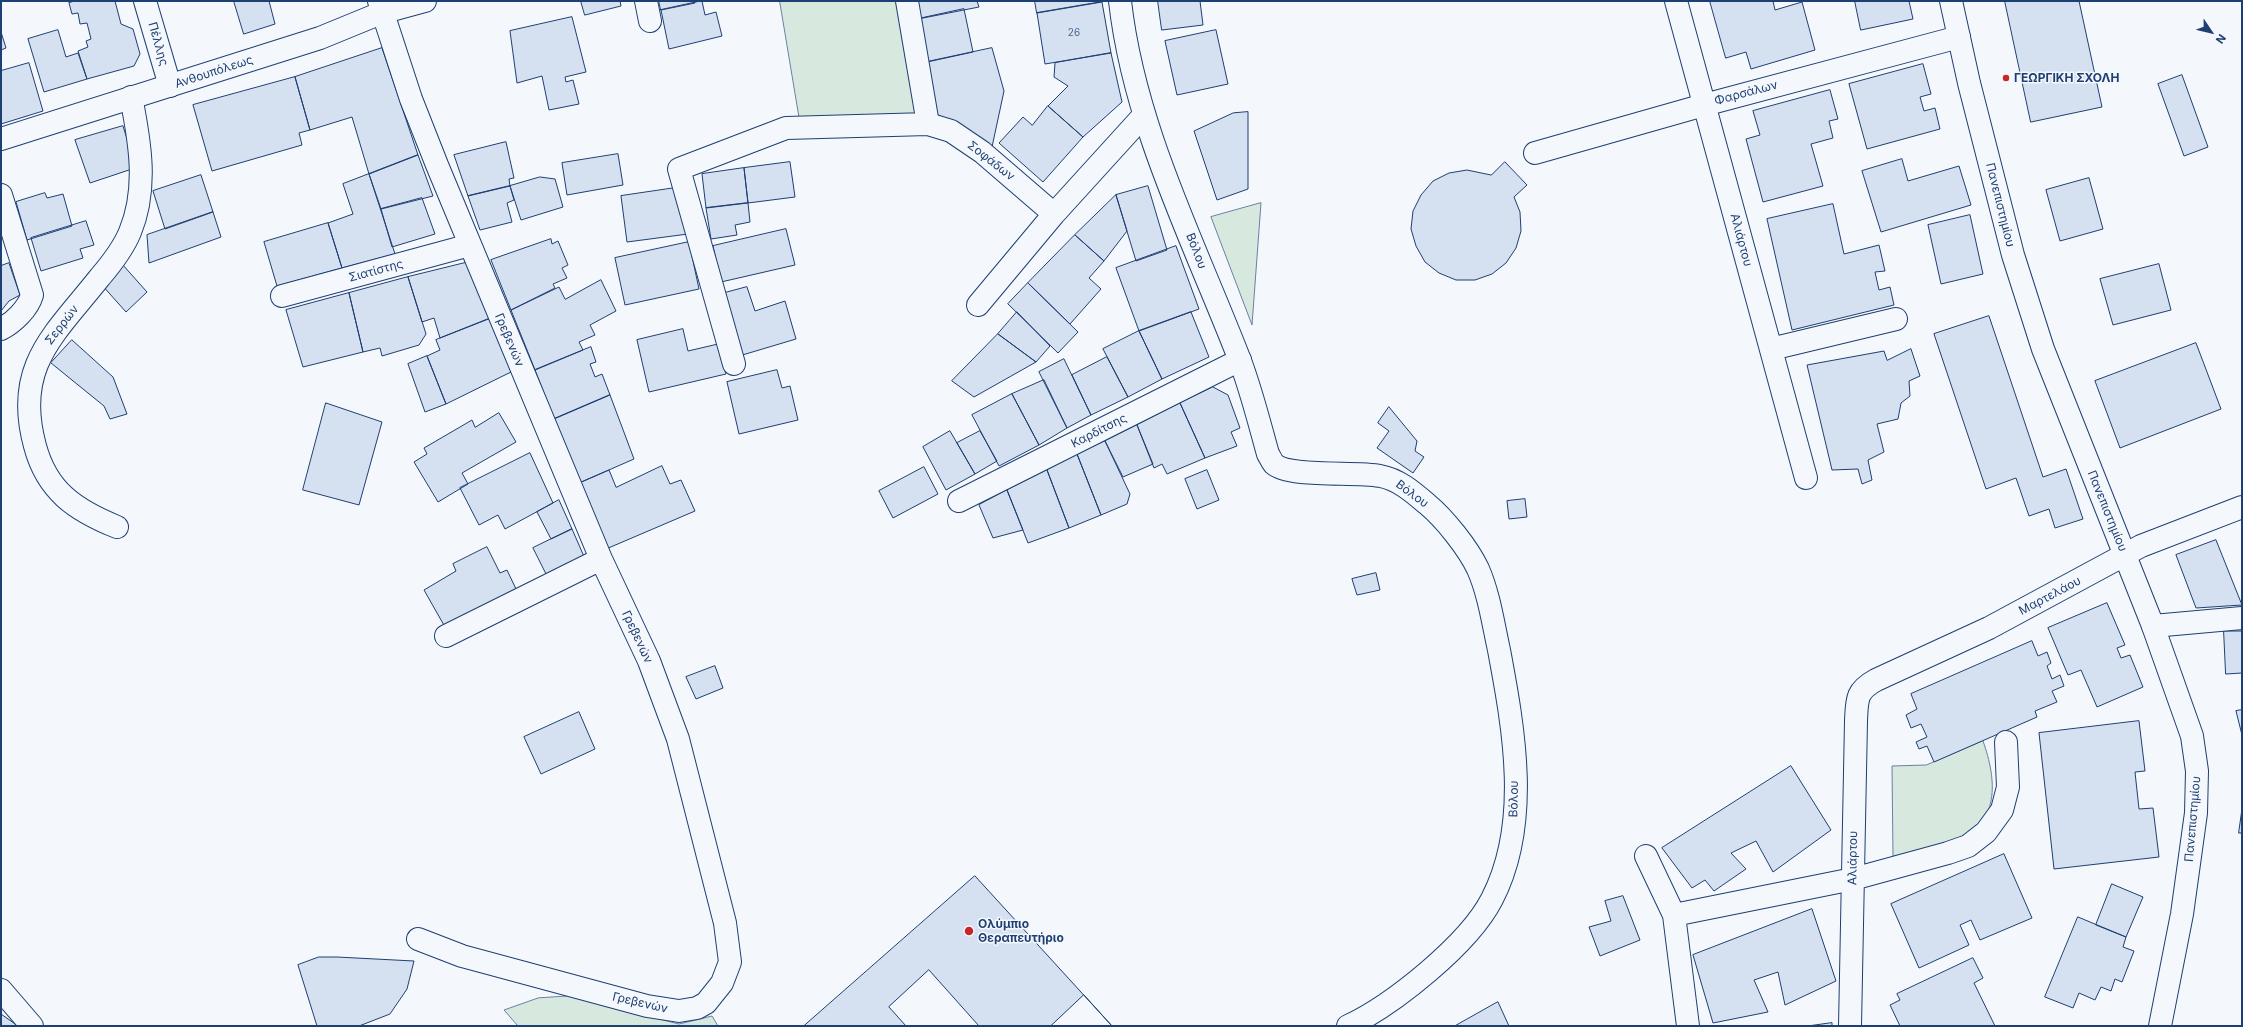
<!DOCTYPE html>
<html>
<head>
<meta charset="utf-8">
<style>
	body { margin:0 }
	#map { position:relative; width:2243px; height:1027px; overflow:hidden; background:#f4f7fb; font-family:Inter,sans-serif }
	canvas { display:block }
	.frame { position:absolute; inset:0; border:2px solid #1d3f73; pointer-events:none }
	.north { position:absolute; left:2191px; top:12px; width:40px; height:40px; -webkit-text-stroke:3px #f4f7fb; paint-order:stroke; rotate:125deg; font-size:11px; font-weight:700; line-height:16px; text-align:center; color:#1d3f73 }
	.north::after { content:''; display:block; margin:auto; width:14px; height:18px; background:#1d3f73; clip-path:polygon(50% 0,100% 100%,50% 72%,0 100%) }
</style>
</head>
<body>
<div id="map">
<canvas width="2243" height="1027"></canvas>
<div class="frame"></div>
<div class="north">N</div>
</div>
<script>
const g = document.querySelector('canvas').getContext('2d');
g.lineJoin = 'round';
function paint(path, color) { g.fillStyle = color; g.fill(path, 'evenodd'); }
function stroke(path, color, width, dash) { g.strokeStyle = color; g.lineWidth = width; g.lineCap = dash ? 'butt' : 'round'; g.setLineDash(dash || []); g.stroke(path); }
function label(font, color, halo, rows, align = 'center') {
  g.font = font + ' Inter,sans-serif'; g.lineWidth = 3; g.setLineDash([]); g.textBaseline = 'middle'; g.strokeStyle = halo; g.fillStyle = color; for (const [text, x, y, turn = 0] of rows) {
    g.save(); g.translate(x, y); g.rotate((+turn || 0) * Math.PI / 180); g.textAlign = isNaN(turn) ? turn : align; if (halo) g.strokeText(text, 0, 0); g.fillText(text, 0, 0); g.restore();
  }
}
const green = new Path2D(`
	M 780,1 L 899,1 L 918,114 L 800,121 Z
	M 1261,203 L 1252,325 L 1211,217 Z
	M 1983,741 C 1997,780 2001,825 1953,842 C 1934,849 1913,852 1893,857 L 1892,766 L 1926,765 Z
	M 569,996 L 679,1024 L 712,1016 L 718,1026 L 518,1026 L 504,1010 L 538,998 Z`);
paint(green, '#d7e8df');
stroke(green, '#687fa3', 1);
const building = new Path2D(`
	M 75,1 L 115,1 L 121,24 L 133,29 L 140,54 L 134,66 L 87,79 L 78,51 L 88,47 L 86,41 L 91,39 L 87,23 L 80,24 L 78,13 L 72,14 L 69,3 Z
	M 234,1 L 269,1 L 275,24 L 244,34 Z
	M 581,1 L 620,1 L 621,6 L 585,15 Z
	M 659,1 L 694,1 L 695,3 L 661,10 Z
	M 702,1 L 705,15 L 716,12 L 722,36 L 669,49 L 661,10 Z
	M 916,1 L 977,1 L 979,7 L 918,19 Z
	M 1035,1 L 1102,1 L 1102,2 L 1037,13 Z
	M 1158,1 L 1200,1 L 1203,25 L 1162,30 Z
	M 1710,1 L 1773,1 L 1775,10 L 1802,2 L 1815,50 L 1751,69 L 1746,52 L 1726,58 Z
	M 1855,1 L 1909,1 L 1913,19 L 1861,30 Z
	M 2005,1 L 2079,1 L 2102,107 L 2031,122 Z
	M 1102,2 L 1111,53 L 1045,64 L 1037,13 Z
	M 964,9 L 973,52 L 927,62 L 918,19 Z
	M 572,17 L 586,72 L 565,77 L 566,82 L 573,80 L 579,104 L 549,110 L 542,76 L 517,83 L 510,31 Z
	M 58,30 L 66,57 L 78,53 L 87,79 L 44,92 L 28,39 Z
	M 1216,30 L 1228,84 L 1177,95 L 1165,41 Z
	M 1,32 L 6,48 L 1,50 Z
	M 382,48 L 418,155 L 369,174 L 352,117 L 310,130 L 295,77 Z
	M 992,48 L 1004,91 L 992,147 L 935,113 L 927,62 Z
	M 1111,53 L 1122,102 L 1083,137 L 1048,106 L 1068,86 L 1054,77 L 1055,63 Z
	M 29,63 L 43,111 L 1,124 L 1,71 Z
	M 1923,64 L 1931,94 L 1920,97 L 1924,111 L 1935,108 L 1940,129 L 1867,149 L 1849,84 Z
	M 2182,75 L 2208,147 L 2184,156 L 2158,84 Z
	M 295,77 L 310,130 L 299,133 L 302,145 L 212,171 L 193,105 Z
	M 1830,90 L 1838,119 L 1829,121 L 1833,138 L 1811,144 L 1823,186 L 1763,202 L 1746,139 L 1760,135 L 1753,111 Z
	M 1048,106 L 1083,137 L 1043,182 L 999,143 L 1023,117 L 1032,125 Z
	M 1248,112 L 1248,189 L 1217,200 L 1194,131 L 1233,113 Z
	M 123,126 L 134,161 L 132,169 L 90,183 L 75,140 Z
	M 506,142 L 514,178 L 509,179 L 510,186 L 468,196 L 454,155 Z
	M 618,154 L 623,185 L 567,195 L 562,163 Z
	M 418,155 L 433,196 L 381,209 L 369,174 Z
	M 1902,159 L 1908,181 L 1959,166 L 1971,205 L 1881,232 L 1862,171 Z
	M 790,162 L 795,197 L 748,203 L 744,168 Z
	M 1505,162 L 1527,185 L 1514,197 L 1520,212 L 1521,231 L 1516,248 L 1506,263 L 1492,274 L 1475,280 L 1456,280 L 1439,273 L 1425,262 L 1416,246 L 1411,229 L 1413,211 L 1421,195 L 1433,181 L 1449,173 L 1467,170 L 1491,175 Z
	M 744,168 L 748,203 L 706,208 L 702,174 Z
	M 369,174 L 395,254 L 342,268 L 328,223 L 353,214 L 343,184 Z
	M 201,175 L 213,212 L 165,229 L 153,191 Z
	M 540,177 L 555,179 L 563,207 L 521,220 L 510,186 Z
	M 2089,178 L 2103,229 L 2060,241 L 2046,190 Z
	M 510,186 L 514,200 L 507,203 L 512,222 L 480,230 L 468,196 Z
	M 1148,186 L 1167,250 L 1136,261 L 1116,195 Z
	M 682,187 L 688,234 L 627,242 L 621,196 Z
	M 45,193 L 47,198 L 63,194 L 72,226 L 27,240 L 16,202 Z
	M 1116,195 L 1127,231 L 1104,261 L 1075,235 Z
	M 422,198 L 435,234 L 392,247 L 381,209 Z
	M 748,203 L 750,222 L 735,225 L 737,235 L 711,239 L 706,208 Z
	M 1833,204 L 1844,254 L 1879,245 L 1885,271 L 1875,272 L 1879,290 L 1890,287 L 1894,305 L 1792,330 L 1767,219 Z
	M 213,212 L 221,237 L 149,263 L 147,235 Z
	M 1970,215 L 1983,274 L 1941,284 L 1928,225 Z
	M 86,221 L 94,245 L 80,249 L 83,258 L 41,271 L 31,238 Z
	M 328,223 L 342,268 L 277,286 L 264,242 Z
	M 786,229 L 795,265 L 721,282 L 713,246 Z
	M 1075,235 L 1104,261 L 1089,278 L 1101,289 L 1070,324 L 1028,283 Z
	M 551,239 L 552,244 L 558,241 L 568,265 L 562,268 L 567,278 L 553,284 L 555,288 L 511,310 L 491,260 Z
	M 689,242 L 699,289 L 625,305 L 615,258 Z
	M 1176,246 L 1199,309 L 1139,331 L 1116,268 Z
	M 469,262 L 491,318 L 440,338 L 434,318 L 422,322 L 408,277 Z
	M 9,263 L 20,295 L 9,301 L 1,311 L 1,266 Z
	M 122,264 L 147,292 L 126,312 L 101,284 Z
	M 2159,264 L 2171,310 L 2113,325 L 2100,279 Z
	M 408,277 L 426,334 L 419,345 L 382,356 L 380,348 L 363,352 L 349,293 Z
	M 601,280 L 616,311 L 590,325 L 595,335 L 579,342 L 583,350 L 535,370 L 511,310 L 559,287 L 565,299 Z
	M 1028,283 L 1078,332 L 1058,353 L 1008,304 Z
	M 747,287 L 755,311 L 785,301 L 796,339 L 739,356 L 721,294 Z
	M 349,293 L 363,352 L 303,367 L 286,310 Z
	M 1017,312 L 1050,346 L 1036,362 L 998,334 Z
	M 1191,312 L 1209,357 L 1162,379 L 1139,331 Z
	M 1989,316 L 2043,477 L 2066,469 L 2083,519 L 2055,528 L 2049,509 L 2029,516 L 2016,478 L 1986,489 L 1934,334 Z
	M 491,318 L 511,372 L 446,404 L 427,356 L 440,350 L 436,340 Z
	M 683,329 L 688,351 L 718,344 L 726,374 L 649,392 L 637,340 Z
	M 1139,331 L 1162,379 L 1128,397 L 1103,349 Z
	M 998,334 L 1036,362 L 974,397 L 952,381 Z
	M 72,340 L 113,377 L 127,414 L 110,419 L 104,406 L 51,363 Z
	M 2196,343 L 2221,409 L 2120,448 L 2095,381 Z
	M 591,347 L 596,362 L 590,364 L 595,377 L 602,374 L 610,395 L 554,419 L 535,370 Z
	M 1911,349 L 1920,376 L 1909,381 L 1910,396 L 1901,403 L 1898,419 L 1877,424 L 1884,452 L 1868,460 L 1872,480 L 1862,484 L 1858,469 L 1832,470 L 1807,365 L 1884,351 L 1887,360 Z
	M 427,356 L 446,404 L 425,412 L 408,364 Z
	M 1107,357 L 1128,397 L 1091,415 L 1072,375 Z
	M 1064,359 L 1091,415 L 1067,428 L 1039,372 Z
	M 777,370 L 782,388 L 790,386 L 798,420 L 739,434 L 727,382 Z
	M 1044,380 L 1067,428 L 1039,445 L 1012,394 Z
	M 1213,387 L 1228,395 L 1240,428 L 1231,432 L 1237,446 L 1205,458 L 1180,403 Z
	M 1012,394 L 1039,445 L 999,466 L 972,415 Z
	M 610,395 L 634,459 L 579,483 L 554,419 Z
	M 326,403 L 382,422 L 359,505 L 303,490 Z
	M 1180,403 L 1205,458 L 1167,474 L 1162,464 L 1154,468 L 1137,425 Z
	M 1389,407 L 1417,441 L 1415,451 L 1424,457 L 1413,473 L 1377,448 L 1389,431 L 1378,423 Z
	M 499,413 L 516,442 L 462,473 L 468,484 L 438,502 L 414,462 L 427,454 L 424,448 L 472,420 L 475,427 Z
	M 1137,425 L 1153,464 L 1123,477 L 1105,441 Z
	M 950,431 L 975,474 L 946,490 L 923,447 Z
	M 980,431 L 997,461 L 975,474 L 957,443 Z
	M 1105,441 L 1130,494 L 1127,504 L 1101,515 L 1077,454 Z
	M 530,453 L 553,503 L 505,529 L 498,515 L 479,525 L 460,488 Z
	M 1077,454 L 1101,515 L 1069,528 L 1047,470 Z
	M 662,466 L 670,484 L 681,480 L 695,511 L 606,549 L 579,483 L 609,470 L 616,487 Z
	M 924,467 L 938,494 L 893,518 L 879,491 Z
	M 1047,470 L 1069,528 L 1028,543 L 1007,490 Z
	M 1207,470 L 1219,500 L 1197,509 L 1185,479 Z
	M 1007,490 L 1023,530 L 993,538 L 979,505 Z
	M 1525,499 L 1527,517 L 1509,519 L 1507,501 Z
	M 559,500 L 572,529 L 551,539 L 537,512 Z
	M 572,529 L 586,561 L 548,578 L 533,548 Z
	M 2216,540 L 2242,605 L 2196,608 L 2176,555 Z
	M 487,547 L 500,573 L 507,570 L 516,589 L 445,627 L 424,590 L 456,571 L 453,564 Z
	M 1376,573 L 1380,590 L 1357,595 L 1352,579 Z
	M 2107,603 L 2125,645 L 2117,648 L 2121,658 L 2130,655 L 2143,687 L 2097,707 L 2081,670 L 2068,675 L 2048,628 Z
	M 2224,631 L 2242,631 L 2242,673 L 2226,674 Z
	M 2032,641 L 2038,656 L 2047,652 L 2051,663 L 2047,666 L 2052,679 L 2060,675 L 2064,686 L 2052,691 L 2057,702 L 2035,711 L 2037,717 L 1934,762 L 1927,746 L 1919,749 L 1916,742 L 1927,737 L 1921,724 L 1911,728 L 1906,715 L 1917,709 L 1911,694 Z
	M 715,666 L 723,688 L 696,699 L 686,677 Z
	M 2242,710 L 2242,735 L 2236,711 Z
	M 579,712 L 595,749 L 541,774 L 524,737 Z
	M 2139,721 L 2145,771 L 2135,772 L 2139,809 L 2153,808 L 2159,857 L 2054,869 L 2039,733 Z
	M 1791,766 L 1831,830 L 1773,872 L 1756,841 L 1731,853 L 1746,869 L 1714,891 L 1705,880 L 1692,888 L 1662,848 Z
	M 2242,809 L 2242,833 L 2239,833 Z
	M 2004,854 L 2032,918 L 1980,940 L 1971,920 L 1960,925 L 1969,945 L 1919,968 L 1891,904 Z
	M 975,876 L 1112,1026 L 804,1026 Z
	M 2112,884 L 2143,897 L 2126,937 L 2096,925 Z
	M 1623,896 L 1640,940 L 1600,956 L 1589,927 L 1611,921 L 1605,901 Z
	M 1812,909 L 1836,981 L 1785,1005 L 1778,972 L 1754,980 L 1768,1012 L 1713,1023 L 1693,955 Z
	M 2078,917 L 2126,937 L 2123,947 L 2134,951 L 2122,982 L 2115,979 L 2111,991 L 2101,987 L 2095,1000 L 2079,993 L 2073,1008 L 2045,997 Z
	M 319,957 L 337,957 L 414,961 L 407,989 L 390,1014 L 359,1026 L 317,1026 L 298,965 Z
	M 1973,958 L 1983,978 L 1974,983 L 1995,1026 L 1900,1026 L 1890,1005 L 1900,1000 L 1897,994 Z
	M 929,970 L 979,1026 L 906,1026 L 889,1007 Z
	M 1084,995 L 1112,1026 L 1051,1026 Z
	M 1498,1002 L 1509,1026 L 1455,1026 Z
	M 1,1014 L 18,1026 L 1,1026 Z
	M 1832,1023 L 1832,1026 L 1808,1026 Z`);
paint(building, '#d5e0f0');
stroke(building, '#1d3f73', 1);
const minor = new Path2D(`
	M 145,1 L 170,86
	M 379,1 L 411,99 L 437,165 L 601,559 L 649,661 L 678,739 L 725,923 L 730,962 L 722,983 L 706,1003 L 697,1008 L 679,1011 L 647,1006 L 462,956 L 418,939
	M 646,1 L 650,21
	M 907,1 L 928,124
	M 1676,1 L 1806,478
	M 1535,153 L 1704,105 L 1959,37
	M 1,195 L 32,295 C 28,309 13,323 1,329
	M 282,296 L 470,245
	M 978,305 L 1054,214 L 1144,115
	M 1771,349 L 1896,319
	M 734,364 L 679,169 L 786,128 L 928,124 L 951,131 L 982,152 L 1054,214
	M 959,501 L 1240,360
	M 117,527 C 75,510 47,491 35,446 C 13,366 55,334 100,277 C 112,263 123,249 130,232 C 148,189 140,142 131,97
	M 2153,626 L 2242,618
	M 446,636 L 601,559
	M 1646,856 L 1674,915 L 1688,1026
	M 1674,915 L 1853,879 L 1948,853 L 1968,846 L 1986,832 L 2002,810 L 2008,787 L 2006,742
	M 1,990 L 32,1026
	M 1850,1026 L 1856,721 C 1857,699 1856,691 1876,680 L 1989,628 L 2141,546 L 2242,507`);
const tertiary = new Path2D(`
	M 1120,1 C 1134,126 1194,242 1239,358 C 1251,389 1259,422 1268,454 C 1270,457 1272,462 1274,464 C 1290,478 1356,471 1380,476 C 1398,479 1413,492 1427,504 C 1445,519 1468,548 1478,569 C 1489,594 1493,623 1499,650 C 1514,730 1531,824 1492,899 C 1469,944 1393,1005 1348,1026
	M 1,139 L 320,38 L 381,13 L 425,1`);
const primary = new Path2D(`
	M 1951,1 L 1969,83 L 2013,255 L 2043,349 L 2153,626 L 2192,736 L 2197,771 L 2196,813 L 2182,914 L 2160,1026`);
stroke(minor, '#1d3f73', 24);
stroke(tertiary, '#1d3f73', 24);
stroke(primary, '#1d3f73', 24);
stroke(minor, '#f4f7fb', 22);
stroke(tertiary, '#f4f7fb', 22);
stroke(primary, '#f4f7fb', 22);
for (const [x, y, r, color] of [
	[2006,78,4,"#c62828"],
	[969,931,5,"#c62828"]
]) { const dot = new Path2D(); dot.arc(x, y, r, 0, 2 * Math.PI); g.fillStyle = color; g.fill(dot); stroke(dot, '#f4f7fb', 1.5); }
label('10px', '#4b6792', null, [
	["26",1074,33]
]);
label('12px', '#1d3f73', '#f4f7fb', [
	["Πέλλης",158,44,74],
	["Ανθουπόλεως",214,72,-18],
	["Φαρσάλων",1746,93,-15],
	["Σοφάδων",991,161,38],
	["Πανεπιστημίου",2000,205,76],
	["Αλιάρτου",1741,240,75],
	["Βόλου",1196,251,69],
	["Σιατίστης",376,271,-15],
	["Σερρών",62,325,-52],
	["Γρεβενών",509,340,67],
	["Καρδίτσης",1099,431,-27],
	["Βόλου",1412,494,36],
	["Πανεπιστημίου",2107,511,68],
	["Μαρτελάου",2050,596,-28],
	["Γρεβενών",637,637,65],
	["Βόλου",1514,799,-89],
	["Πανεπιστημίου",2193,819,-85],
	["Αλιάρτου",1853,858,-89],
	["Γρεβενών",640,1003,13]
]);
label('bold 12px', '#1d3f73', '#f4f7fb', [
	["ΓΕΩΡΓΙΚΗ ΣΧΟΛΗ",2014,78],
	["Ολύμπιο",978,924],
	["Θεραπευτήριο",978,938]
], 'left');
</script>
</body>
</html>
